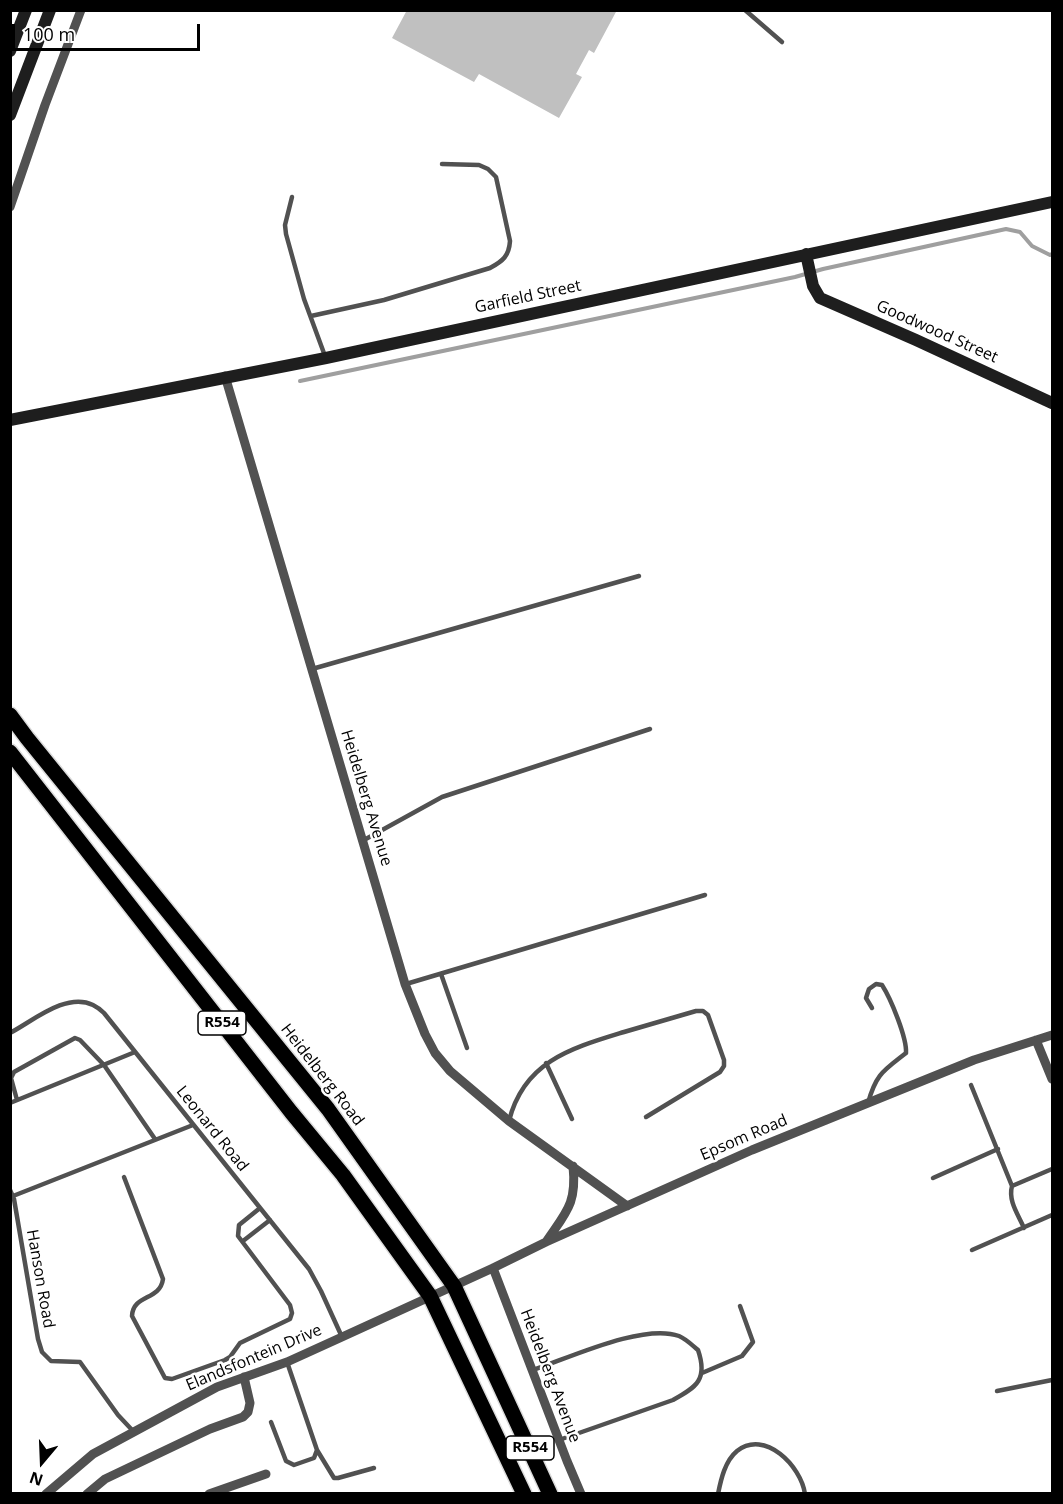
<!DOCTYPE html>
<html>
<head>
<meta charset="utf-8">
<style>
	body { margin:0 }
	#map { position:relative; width:1063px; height:1504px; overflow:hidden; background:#fff; font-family:"Open Sans",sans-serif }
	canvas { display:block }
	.frame { position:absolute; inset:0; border:12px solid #000; pointer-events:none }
	.north { position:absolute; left:12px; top:1432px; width:60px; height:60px; -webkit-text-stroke:4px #fff; paint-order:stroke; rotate:199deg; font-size:16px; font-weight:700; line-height:24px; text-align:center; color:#000 }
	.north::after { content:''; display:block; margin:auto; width:21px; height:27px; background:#000; clip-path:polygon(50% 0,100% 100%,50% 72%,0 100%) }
	.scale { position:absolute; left:12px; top:24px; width:188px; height:27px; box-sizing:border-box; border:3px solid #000; border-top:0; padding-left:8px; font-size:18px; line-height:21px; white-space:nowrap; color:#000; -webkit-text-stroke:4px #fff; paint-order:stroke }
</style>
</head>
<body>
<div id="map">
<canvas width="1063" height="1504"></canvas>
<div class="frame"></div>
<div class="north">N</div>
<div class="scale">100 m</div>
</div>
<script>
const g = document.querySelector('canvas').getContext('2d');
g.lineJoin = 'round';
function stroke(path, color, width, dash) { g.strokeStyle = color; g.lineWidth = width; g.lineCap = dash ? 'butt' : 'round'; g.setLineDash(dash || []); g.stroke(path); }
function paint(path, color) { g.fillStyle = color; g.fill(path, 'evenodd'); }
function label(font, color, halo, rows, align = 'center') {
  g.font = font + ' "Open Sans",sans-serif'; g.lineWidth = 5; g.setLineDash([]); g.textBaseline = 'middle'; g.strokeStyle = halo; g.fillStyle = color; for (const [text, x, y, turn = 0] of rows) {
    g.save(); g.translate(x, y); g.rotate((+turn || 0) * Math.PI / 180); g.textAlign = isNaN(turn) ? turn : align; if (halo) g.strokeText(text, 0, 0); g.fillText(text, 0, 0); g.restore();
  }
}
stroke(new Path2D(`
	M 300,381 L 795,277 L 823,269 L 1006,229 L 1020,232 L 1032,246 L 1050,255 L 1052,254`), '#9f9f9f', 4);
paint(new Path2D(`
	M 407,10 L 617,10 L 594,53 L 589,50 L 576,74 L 582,77 L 559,118 L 479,74 L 474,82 L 392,38 Z`), '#c0c0c0');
const primary = new Path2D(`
	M 10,715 L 27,738 L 328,1109 L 454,1286 L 550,1494
	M 10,752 L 291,1112 L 343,1175 L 430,1296 L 524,1494`);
stroke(primary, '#dbdbdb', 18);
stroke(new Path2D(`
	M 745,10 L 782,42
	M 292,197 L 285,225 L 286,234 L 304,299 L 325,356
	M 311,316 L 384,300 L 490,268 C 503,261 509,256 510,241 L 496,177 L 488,169 L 479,165 L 442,164
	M 312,669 L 639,576
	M 364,840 L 442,797 L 650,729
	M 441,974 L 467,1048
	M 406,984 L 705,895
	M 10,1033 C 33,1021 66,992 93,1005 C 97,1007 101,1010 104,1013 L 309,1269 L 321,1291 L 342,1337
	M 546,1063 L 572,1119
	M 971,1085 L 1012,1186
	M 17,1100 L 11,1078 L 14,1072 L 75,1038 L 80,1040 L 104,1065 L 155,1139
	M 10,1103 L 135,1052
	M 868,1103 C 876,1074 883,1071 906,1053 C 907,1038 891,999 882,985 L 876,984 L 869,989 L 866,998 L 872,1008
	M 509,1121 C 524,1061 572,1048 624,1032 C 648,1025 672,1018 696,1011 L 703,1011 L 708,1015 L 724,1060 L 724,1066 L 720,1072 L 646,1117
	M 124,1177 L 163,1279 C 160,1301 133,1294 132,1316 L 165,1378 L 172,1379 L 225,1360 L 230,1357 L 240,1343 L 290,1319 L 292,1313 L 290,1305 L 238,1236 L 239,1225 L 260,1208
	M 933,1178 L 998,1149
	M 10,1190 L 14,1199 L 38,1339 L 42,1352 L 51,1361 L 80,1362 L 118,1415 L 133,1431
	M 13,1196 L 193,1125
	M 1024,1228 C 1018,1214 1008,1201 1012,1186 L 1052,1169
	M 243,1241 L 270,1220
	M 972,1250 L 1052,1215
	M 533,1370 C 569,1358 643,1323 679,1336 C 686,1339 692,1345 698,1350 C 708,1379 697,1387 673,1400 L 559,1440
	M 702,1373 L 742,1356 L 753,1342 L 740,1306
	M 997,1391 L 1052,1380
	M 271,1422 L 286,1461 L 294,1465 L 314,1458 L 317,1450 L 287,1362
	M 317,1450 L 334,1478 L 338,1478 L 374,1468
	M 718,1494 C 721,1479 725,1461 737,1451 C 765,1429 801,1466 805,1494`), '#515151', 4.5);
stroke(new Path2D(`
	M 10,207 L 45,105 L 81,10
	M 225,376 L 405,984 L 425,1034 L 435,1053 L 450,1071 L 509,1121 L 627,1206
	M 1036,1040 L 1052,1079
	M 546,1242 C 566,1212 577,1204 573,1166
	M 493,1268 L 567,1461 L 581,1494
	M 46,1494 L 93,1454 L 217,1387 L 287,1362 L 342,1337 L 493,1268 L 546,1242 L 752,1150 L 974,1060 L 1052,1035
	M 87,1494 L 105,1479 L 210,1429 L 243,1417 L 248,1412 L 250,1403 L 244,1377
	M 209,1494 L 266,1474`), '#515151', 9);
stroke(new Path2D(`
	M 10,51 L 26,10
	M 10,115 L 50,10
	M 806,254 L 813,286 L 820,298 L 916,340 L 1052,403
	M 10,420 L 326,358 L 1052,202`), '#1e1e1e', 12);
stroke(primary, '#000', 15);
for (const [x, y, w] of [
	[222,1023,48],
	[530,1448,48]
]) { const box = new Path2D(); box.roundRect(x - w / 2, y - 12, w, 24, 4.5); g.fillStyle = '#fff'; g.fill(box); stroke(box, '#000', 1.5); }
label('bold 15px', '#000', null, [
	["R554",222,1023],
	["R554",530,1448]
]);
label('16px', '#000', '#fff', [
	["Garfield Street",528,297,-12],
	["Goodwood Street",937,332,24],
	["Heidelberg Avenue",366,798,73],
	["Heidelberg Road",322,1075,52],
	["Leonard Road",212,1129,51],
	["Epsom Road",744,1138,-23],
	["Hanson Road",40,1279,80],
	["Elandsfontein Drive",254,1358,-23],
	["Heidelberg Avenue",550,1376,69]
]);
</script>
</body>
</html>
